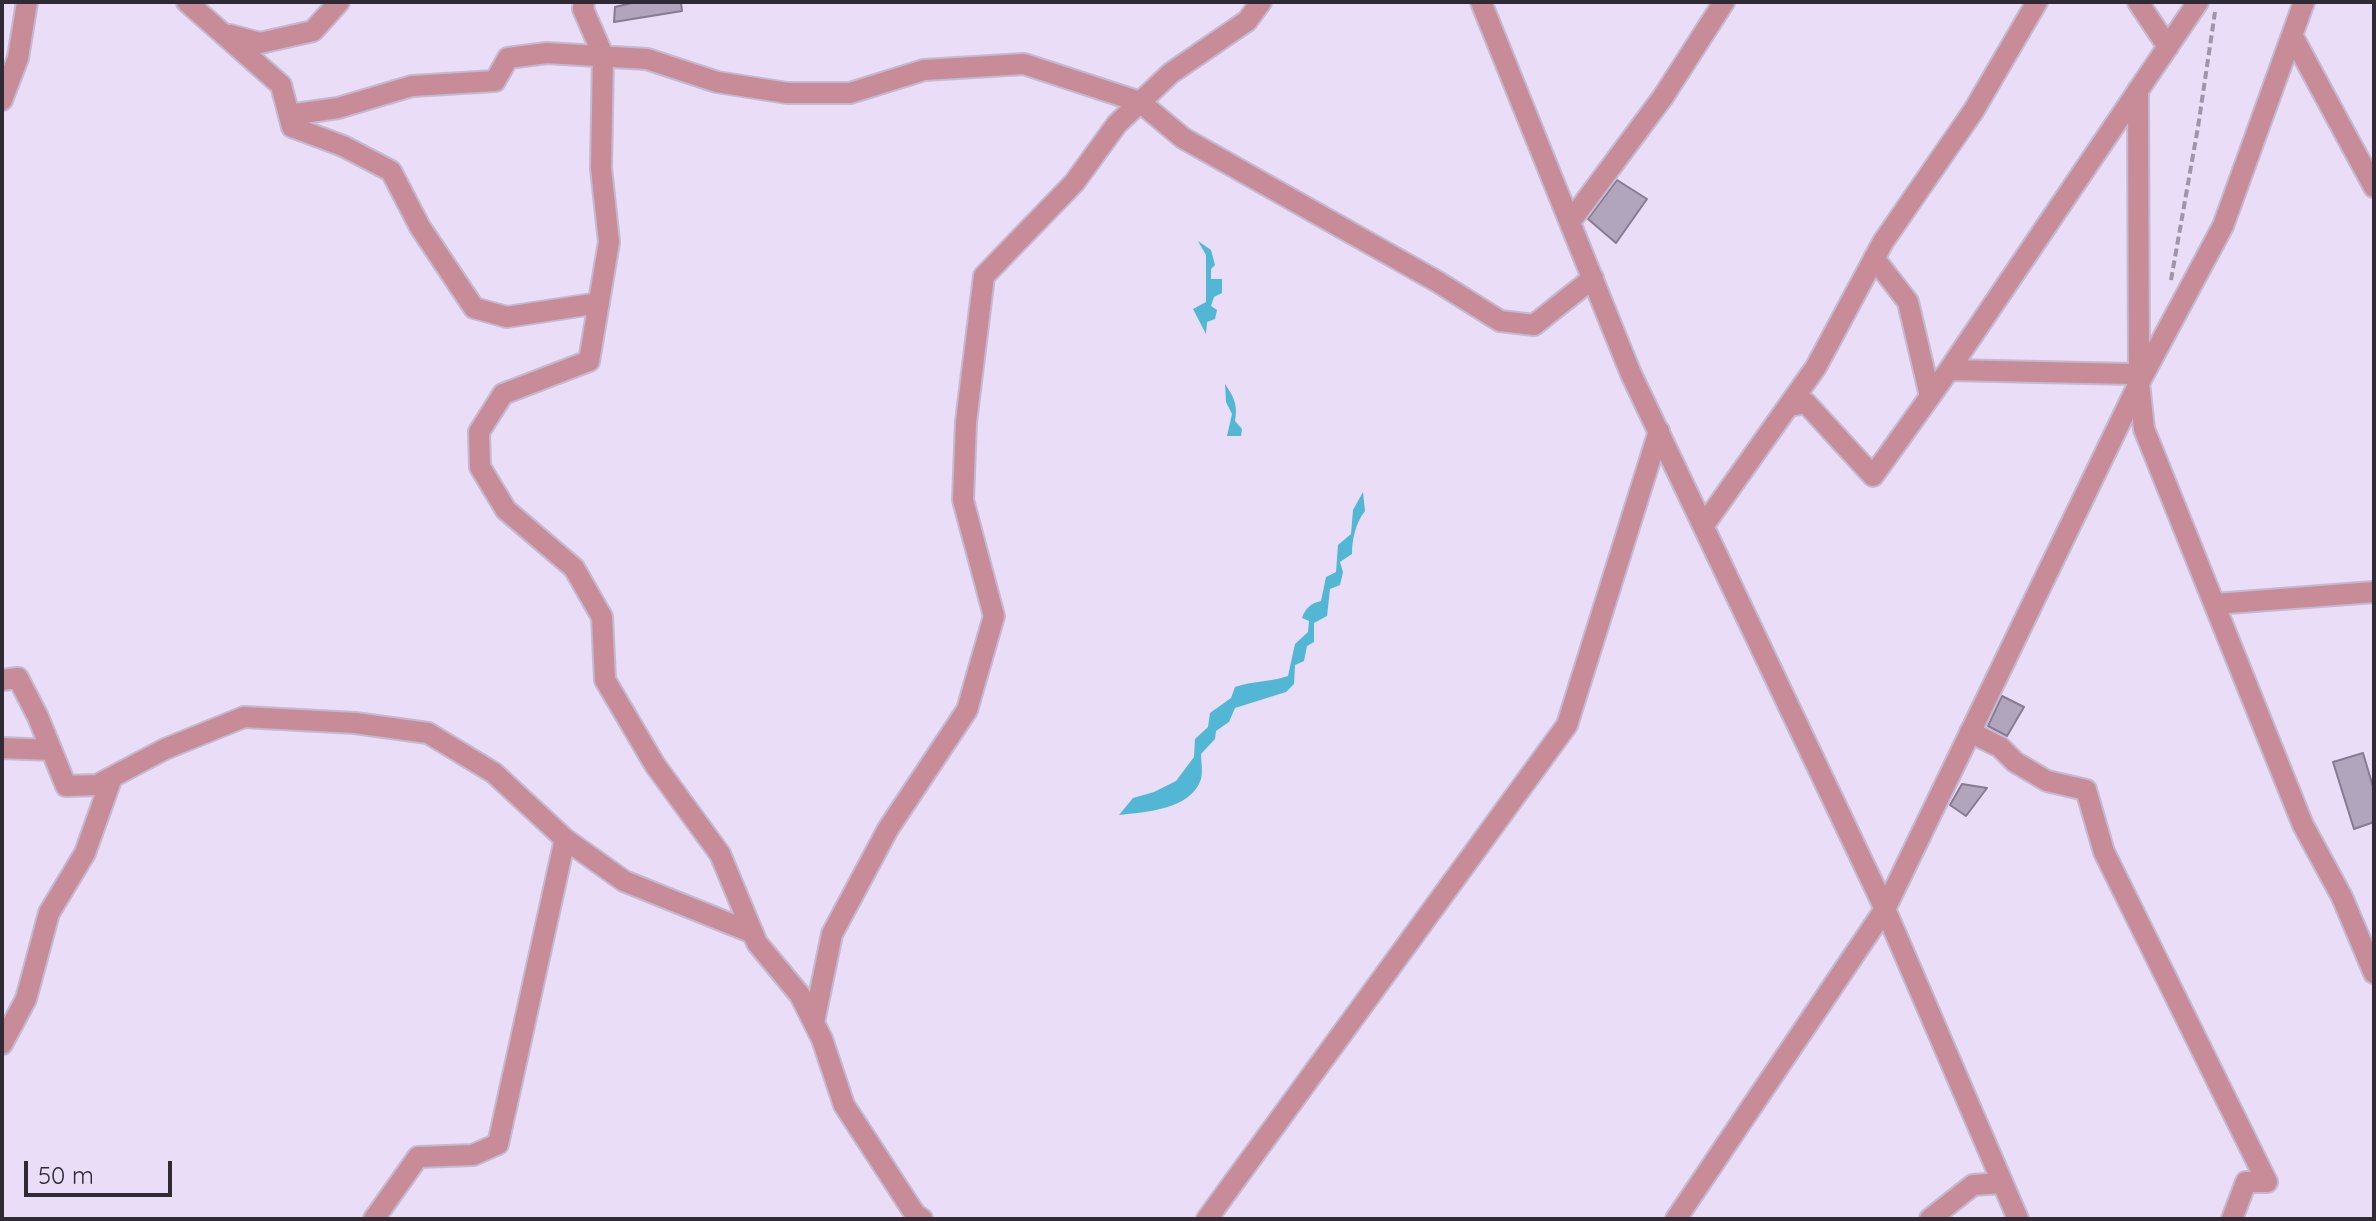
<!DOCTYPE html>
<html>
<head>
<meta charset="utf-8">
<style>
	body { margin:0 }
	#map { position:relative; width:2376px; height:1221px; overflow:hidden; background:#e9ddf7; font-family:Quicksand,sans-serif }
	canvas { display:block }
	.frame { position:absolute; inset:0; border:4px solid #2f2a34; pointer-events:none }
	.scale { position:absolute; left:24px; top:1161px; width:148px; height:36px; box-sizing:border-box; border:4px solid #2f2a34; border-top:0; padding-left:10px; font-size:24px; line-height:28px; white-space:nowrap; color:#2f2a34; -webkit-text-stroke:6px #e9ddf7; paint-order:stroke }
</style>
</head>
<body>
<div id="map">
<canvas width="2376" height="1221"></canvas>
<div class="frame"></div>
<div class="scale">50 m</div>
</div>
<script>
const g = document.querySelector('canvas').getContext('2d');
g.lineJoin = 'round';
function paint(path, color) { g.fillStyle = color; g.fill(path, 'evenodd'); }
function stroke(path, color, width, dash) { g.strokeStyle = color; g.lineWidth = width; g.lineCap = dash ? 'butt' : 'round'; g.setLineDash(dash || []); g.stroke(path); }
paint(new Path2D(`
	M 1198,241 L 1211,250 L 1215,265 L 1211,269 L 1211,279 L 1222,279 L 1222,293 L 1214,297 L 1211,306 L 1217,310 L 1215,319 L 1207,322 L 1206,334 L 1193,309 L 1206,302 L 1206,255 Z
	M 1225,384 C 1234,397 1238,405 1235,421 L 1242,429 L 1241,436 L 1227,436 L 1232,414 L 1226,402 Z
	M 1363,492 L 1365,511 C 1356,522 1352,539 1352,554 L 1340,562 L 1343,572 L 1340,585 L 1330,589 L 1327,616 L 1314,623 L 1314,642 L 1307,646 L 1304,661 L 1295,665 L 1294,684 L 1286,692 L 1235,708 L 1229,722 L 1216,731 L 1215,739 L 1201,754 C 1201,761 1203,771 1201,779 C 1191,810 1145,812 1119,815 L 1133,798 L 1154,792 L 1176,781 L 1194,757 L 1195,739 L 1208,727 L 1210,713 L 1231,698 L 1235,687 C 1253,681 1270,682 1288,676 L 1295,644 L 1308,632 L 1309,621 L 1302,618 C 1305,608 1312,603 1321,601 L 1326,577 L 1336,572 L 1338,545 L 1351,534 L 1353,510 Z`), '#51b7d4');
const building = new Path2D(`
	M 636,2 L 681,2 L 682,11 L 614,22 L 615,7 Z
	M 1617,180 L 1647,199 L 1616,243 L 1588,219 Z
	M 2002,696 L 2024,707 L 2007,736 L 1988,726 Z
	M 2363,753 L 2374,790 L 2374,822 L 2354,829 L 2333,762 Z
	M 1962,784 L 1987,788 L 1966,816 L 1950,805 Z`);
paint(building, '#b1a5be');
stroke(building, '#877b93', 2);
const street = new Path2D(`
	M 187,2 L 281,85 L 292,127 L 343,146 L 391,171 L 420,227 L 474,308 L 507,317 L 599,303
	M 584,2 L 583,9 L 603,55 L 601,168 L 609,242 L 589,361 L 503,394 L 479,432 L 480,467 L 506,510 L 574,568 L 602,617 L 605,680 L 655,765 L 720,854 L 757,943 L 800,995 L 822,1039 L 844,1105 L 915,1214 L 922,1219
	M 1481,2 L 1631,374 L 1885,909 L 2018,1219
	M 2138,2 L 2168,47
	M 230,35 L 260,43 L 313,31 L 339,2
	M 2293,37 L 2374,187
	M 2138,90 L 2139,378
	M 2,100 L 18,58 L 27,2
	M 289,115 L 338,108 L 412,86 L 495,81 L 508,58 L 547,53 L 647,59 L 717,82 L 787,93 L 850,93 L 924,70 L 1024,64 L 1140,102 L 1183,138 L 1438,282 L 1500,321 L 1534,325 L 1593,278
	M 1570,222 L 1663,97 L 1724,2
	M 1874,258 L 1908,302 L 1930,396
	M 1949,370 L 2198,2
	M 1789,406 L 1806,403 L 1873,476 L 1949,370 L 2132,374 L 2139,383 L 2144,429 L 2303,825 L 2342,897 L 2374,973
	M 1704,525 L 1816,367 L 1883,242 L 1974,110 L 2037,2
	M 2215,604 L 2374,592
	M 2,680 L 18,678 L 38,717 L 66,786 L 97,785 L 165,749 L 244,717 L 355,723 L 428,733 L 494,773 L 565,839 L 624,881 L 753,933
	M 1970,732 L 2000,747 L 2015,762 L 2047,781 L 2086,790 L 2104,852 L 2267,1182 L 2246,1182 L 2232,1219
	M 2,748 L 51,750
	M 814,1022 L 832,934 L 888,829 L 967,710 L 994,616 L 963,500 L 966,422 L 984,276 L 1074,183 L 1117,124 L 1171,73 L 1247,21 L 1261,2
	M 2,1044 L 26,999 L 49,913 L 85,853 L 112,777
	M 374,1219 L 418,1157 L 473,1155 L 498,1144 L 565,839
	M 1207,1219 L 1567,725 L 1659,431
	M 1676,1219 L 1885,909 L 2139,383 L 2223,226 L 2304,2
	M 1930,1219 L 1973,1185 L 2002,1183`);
stroke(street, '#c4b9d0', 24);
stroke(new Path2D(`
	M 2171,280 L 2198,127 L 2215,12`), '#9e95a8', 4, [8, 4]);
stroke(street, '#c78c98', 20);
</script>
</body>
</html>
